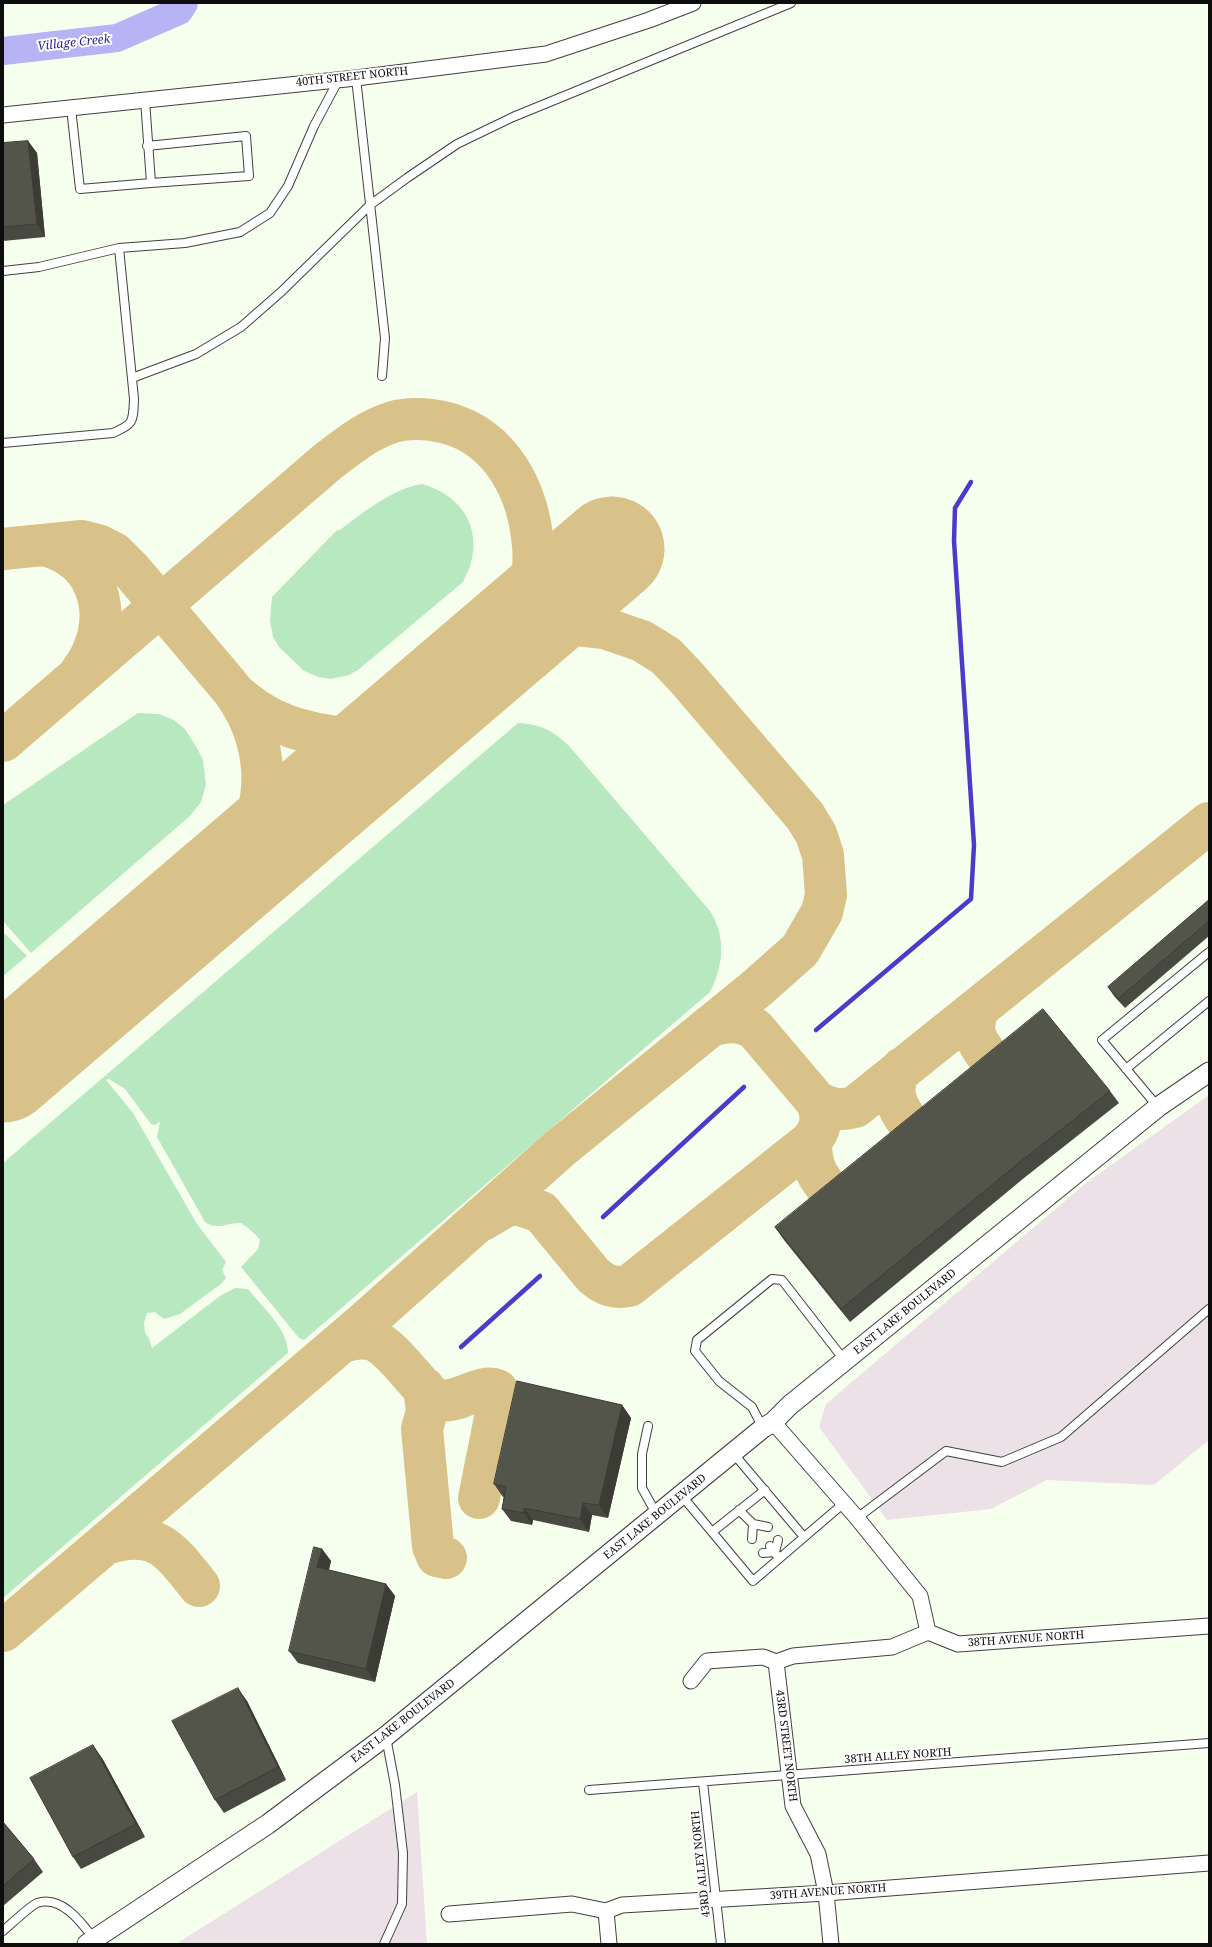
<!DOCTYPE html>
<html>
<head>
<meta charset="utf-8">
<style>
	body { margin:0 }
	#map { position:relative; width:1212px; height:1947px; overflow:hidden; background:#f6ffed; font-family:"Noto Serif",serif }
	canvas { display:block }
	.frame { position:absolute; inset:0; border:4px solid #0d0d0d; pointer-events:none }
</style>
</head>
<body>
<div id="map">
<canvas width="1212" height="1947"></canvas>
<div class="frame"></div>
</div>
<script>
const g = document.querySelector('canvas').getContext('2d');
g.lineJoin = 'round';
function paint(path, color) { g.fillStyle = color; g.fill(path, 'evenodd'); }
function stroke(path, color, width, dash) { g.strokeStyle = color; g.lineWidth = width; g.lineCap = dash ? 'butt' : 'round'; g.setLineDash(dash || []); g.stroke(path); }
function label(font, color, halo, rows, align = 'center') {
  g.font = font + ' "Noto Serif",serif'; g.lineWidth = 4; g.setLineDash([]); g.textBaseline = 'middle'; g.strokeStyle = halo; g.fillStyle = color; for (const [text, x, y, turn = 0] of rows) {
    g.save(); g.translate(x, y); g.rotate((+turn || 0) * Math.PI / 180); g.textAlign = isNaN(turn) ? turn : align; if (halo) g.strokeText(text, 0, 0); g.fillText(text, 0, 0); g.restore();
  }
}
paint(new Path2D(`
	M 1209,1095 L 1209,1440 L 1154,1485 L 1047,1480 L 991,1509 L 887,1520 L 819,1427 L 826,1404 L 1086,1183 Z
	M 417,1792 L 427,1944 L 176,1944 Z`), '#ece1e6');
paint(new Path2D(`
	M 422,484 C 469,497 487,540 463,582 L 358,670 L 349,675 L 331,679 L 318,677 L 304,671 L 279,647 L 273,637 L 270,621 L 272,597 L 337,530 L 340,530 C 362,513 394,488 422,484 Z
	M 138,713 L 159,714 L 174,720 L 185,729 L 197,748 L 203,760 L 206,785 L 201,802 L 190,816 L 31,953 L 3,921 L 3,805 Z
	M 518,723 C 541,724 554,731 570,747 L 710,911 C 726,936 724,965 710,992 L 304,1340 L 299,1338 L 241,1267 L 258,1249 L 260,1240 C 255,1233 248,1228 241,1223 C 228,1222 217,1231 205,1222 L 157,1137 L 160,1122 L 155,1125 L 151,1124 L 125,1089 L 109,1079 L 106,1080 L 133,1113 L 197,1224 L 226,1262 L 222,1270 L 226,1278 L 221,1284 L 180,1314 L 164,1319 L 155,1312 L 147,1313 L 144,1323 L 145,1333 L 149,1338 L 152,1348 L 220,1296 L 235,1288 L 248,1289 C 263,1308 288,1329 288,1353 L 3,1598 L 3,1163 Z
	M 3,932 L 27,956 L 3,976 Z`), '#b8e8c0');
stroke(new Path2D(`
	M 816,1030 L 971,899 L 974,845 L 954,541 L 955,508 L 971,482
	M 603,1217 L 744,1087
	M 461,1347 L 540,1276`), '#493cca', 4.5);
stroke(new Path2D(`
	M 3,51 L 117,38 L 179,11 L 184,3`), '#b8b3f4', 28);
stroke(new Path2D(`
	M 44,545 C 105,560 116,627 80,673
	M 3,549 L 82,541 L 98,545 L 114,553 L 131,570 L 234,692 C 268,741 272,798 243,850 C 234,865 222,878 211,892
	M 235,694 C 247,704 260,714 274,720 C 304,735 355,741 389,740
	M 3,741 L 326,463 C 347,447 367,430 393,422 C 411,417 430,419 447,423 C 502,438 529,492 533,546 C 536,576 526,603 516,631
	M 980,1007 C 965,1032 981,1047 996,1067
	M 710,1026 C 727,1021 739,1020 755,1029 L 816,1101 C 828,1109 840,1111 855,1107 L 1209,823
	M 902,1068 C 884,1092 901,1112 915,1133
	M 811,1141 C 811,1170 818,1177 835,1198
	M 482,1220 L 506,1206 L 517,1204 L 541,1212 L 593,1275 C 604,1285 614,1289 629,1286 L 809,1143 C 821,1131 824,1117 816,1101
	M 342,1342 C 352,1339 363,1337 373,1340 C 393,1347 417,1386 436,1400 C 459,1405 479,1383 497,1390 L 499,1398 L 479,1498
	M 424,1388 L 427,1411 L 422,1429 L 433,1546 L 437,1556 L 446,1558
	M 106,1544 C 157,1528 170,1550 199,1586
	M 3,1631 L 364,1323 L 559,1149 L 756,989 L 800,950 L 822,912 L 826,895 L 823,855 L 816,834 L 805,816 L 686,677 L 666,656 L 642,641 L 604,628 L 558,623 L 521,627`), '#d8c28a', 42);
stroke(new Path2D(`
	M 3,1070 L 612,549`), '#d8c28a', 105);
const service = new Path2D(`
	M 356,78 L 385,338 L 382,376
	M 71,108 L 80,189 L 151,183 L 145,100
	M 147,146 L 246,136 L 249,176 L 151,183
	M 3,271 L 39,267 L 119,248 L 185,243 L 240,232 L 270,213 L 288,186 L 314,126 L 339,79
	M 132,378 L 196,354 L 241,327 L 281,292 L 370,205 L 407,178 L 457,144 L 513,117 L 791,3
	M 3,443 L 113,433 C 134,424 133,422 134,399 L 119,248
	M 1126,1069 L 1209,1001
	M 1158,1107 L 1102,1040 L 1209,952
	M 648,1426 L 642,1454 L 642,1488 L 657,1515
	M 763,1428 L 752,1407 L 719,1381 L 695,1351 L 697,1340 L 772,1279 L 782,1280 L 845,1361
	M 733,1453 L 804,1537
	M 682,1496 L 753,1581 L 844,1503
	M 739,1510 L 753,1524 L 768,1527
	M 857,1518 L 946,1451 L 1002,1462 L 1061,1437 L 1209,1309
	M 712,1532 L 765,1490
	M 752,1539 L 753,1524
	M 770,1546 L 779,1558
	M 775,1552 L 778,1540
	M 763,1553 L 775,1552
	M 703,1782 L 721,1944
	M 589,1790 L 1209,1743
	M 3,1931 C 10,1925 30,1906 37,1903 C 62,1895 82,1923 94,1939
	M 384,1944 L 402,1904 L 403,1853 L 395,1785 L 386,1737`);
const minor = new Path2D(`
	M 3,115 L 356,78 L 546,54 L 649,20 L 693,3
	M 773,1422 L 857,1518 L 920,1596 L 928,1632
	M 776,1662 L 793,1806 L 818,1854 L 826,1893 L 831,1944
	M 691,1681 L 707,1661 L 763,1657 L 776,1662 L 793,1656 L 892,1647 L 928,1632 L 958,1644 L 1209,1626
	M 606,1911 L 609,1944
	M 449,1914 L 572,1904 L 606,1911 L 622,1905 L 826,1893 L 1209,1863`);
const tertiary = new Path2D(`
	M 87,1944 L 268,1824 L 386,1736 L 763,1428 L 773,1422 L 790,1405 L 1158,1107 L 1209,1072`);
stroke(service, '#404040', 10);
stroke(minor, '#404040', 17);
stroke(tertiary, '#404040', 21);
stroke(service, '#fff', 8);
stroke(minor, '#fff', 15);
stroke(tertiary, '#fff', 19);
paint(new Path2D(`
	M 28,141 L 37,153 L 45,237 L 3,241 L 3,143 Z
	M 1209,900 L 1209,936 L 1125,1008 L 1114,996 L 1108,987 Z
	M 1110,1091 L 1119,1103 L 1024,1178 L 850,1322 L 784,1240 L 775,1227 Z
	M 622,1405 L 631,1418 L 608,1518 L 592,1515 L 589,1532 L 533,1520 L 532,1525 L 511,1521 L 502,1509 L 504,1497 L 503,1497 L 494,1484 Z
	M 322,1549 L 331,1561 L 329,1570 L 386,1584 L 395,1596 L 375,1682 L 298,1663 L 289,1651 Z
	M 247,1701 L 286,1780 L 224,1813 L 215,1800 Z
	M 102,1758 L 145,1837 L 81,1869 L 73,1857 Z
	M 3,1822 L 34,1859 L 43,1872 L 3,1906 Z`), '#484940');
paint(new Path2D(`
	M 28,141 L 37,153 L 45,237 L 37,224 Z
	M 622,1405 L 631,1418 L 608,1518 L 599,1505 Z
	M 583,1503 L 592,1515 L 589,1532 L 580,1519 Z
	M 524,1508 L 533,1520 L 532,1525 L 524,1513 Z
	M 322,1549 L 331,1561 L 326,1580 L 317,1567 Z
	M 386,1584 L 395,1596 L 375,1682 L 366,1669 Z
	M 238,1688 L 247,1701 L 286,1780 L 278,1767 Z
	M 93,1745 L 102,1758 L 145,1837 L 136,1824 Z`), '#3b3c34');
const building = new Path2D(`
	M 28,141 L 37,224 L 3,227 L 3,143 Z
	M 1209,900 L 1209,921 L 1118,999 L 1108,987 Z
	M 1043,1009 L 1110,1091 L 1015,1166 L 841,1309 L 775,1227 Z
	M 517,1381 L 622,1405 L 599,1505 L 583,1503 L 580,1519 L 524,1508 L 524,1513 L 502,1509 L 506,1487 L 494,1484 Z
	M 314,1547 L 322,1549 L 317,1567 L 386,1584 L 366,1669 L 289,1651 Z
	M 238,1688 L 278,1767 L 215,1800 L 172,1721 Z
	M 93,1745 L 136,1824 L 73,1857 L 30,1778 Z
	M 3,1822 L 34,1859 L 3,1886 Z`);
paint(building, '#54554a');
stroke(building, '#3b3c34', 1);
label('11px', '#0d0d0d', '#fff', [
	["40TH STREET NORTH",352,77,-6],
	["EAST LAKE BOULEVARD",905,1312,-39],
	["EAST LAKE BOULEVARD",655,1517,-39],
	["38TH AVENUE NORTH",1026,1639,-4],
	["EAST LAKE BOULEVARD",403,1721,-38],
	["43RD STREET NORTH",786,1746,83],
	["38TH ALLEY NORTH",898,1756,-4],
	["43RD ALLEY NORTH",701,1864,-96],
	["39TH AVENUE NORTH",828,1892,-4]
]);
label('italic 12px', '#2a199c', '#fff', [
	["Village Creek",74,43,-6]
]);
</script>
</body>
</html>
